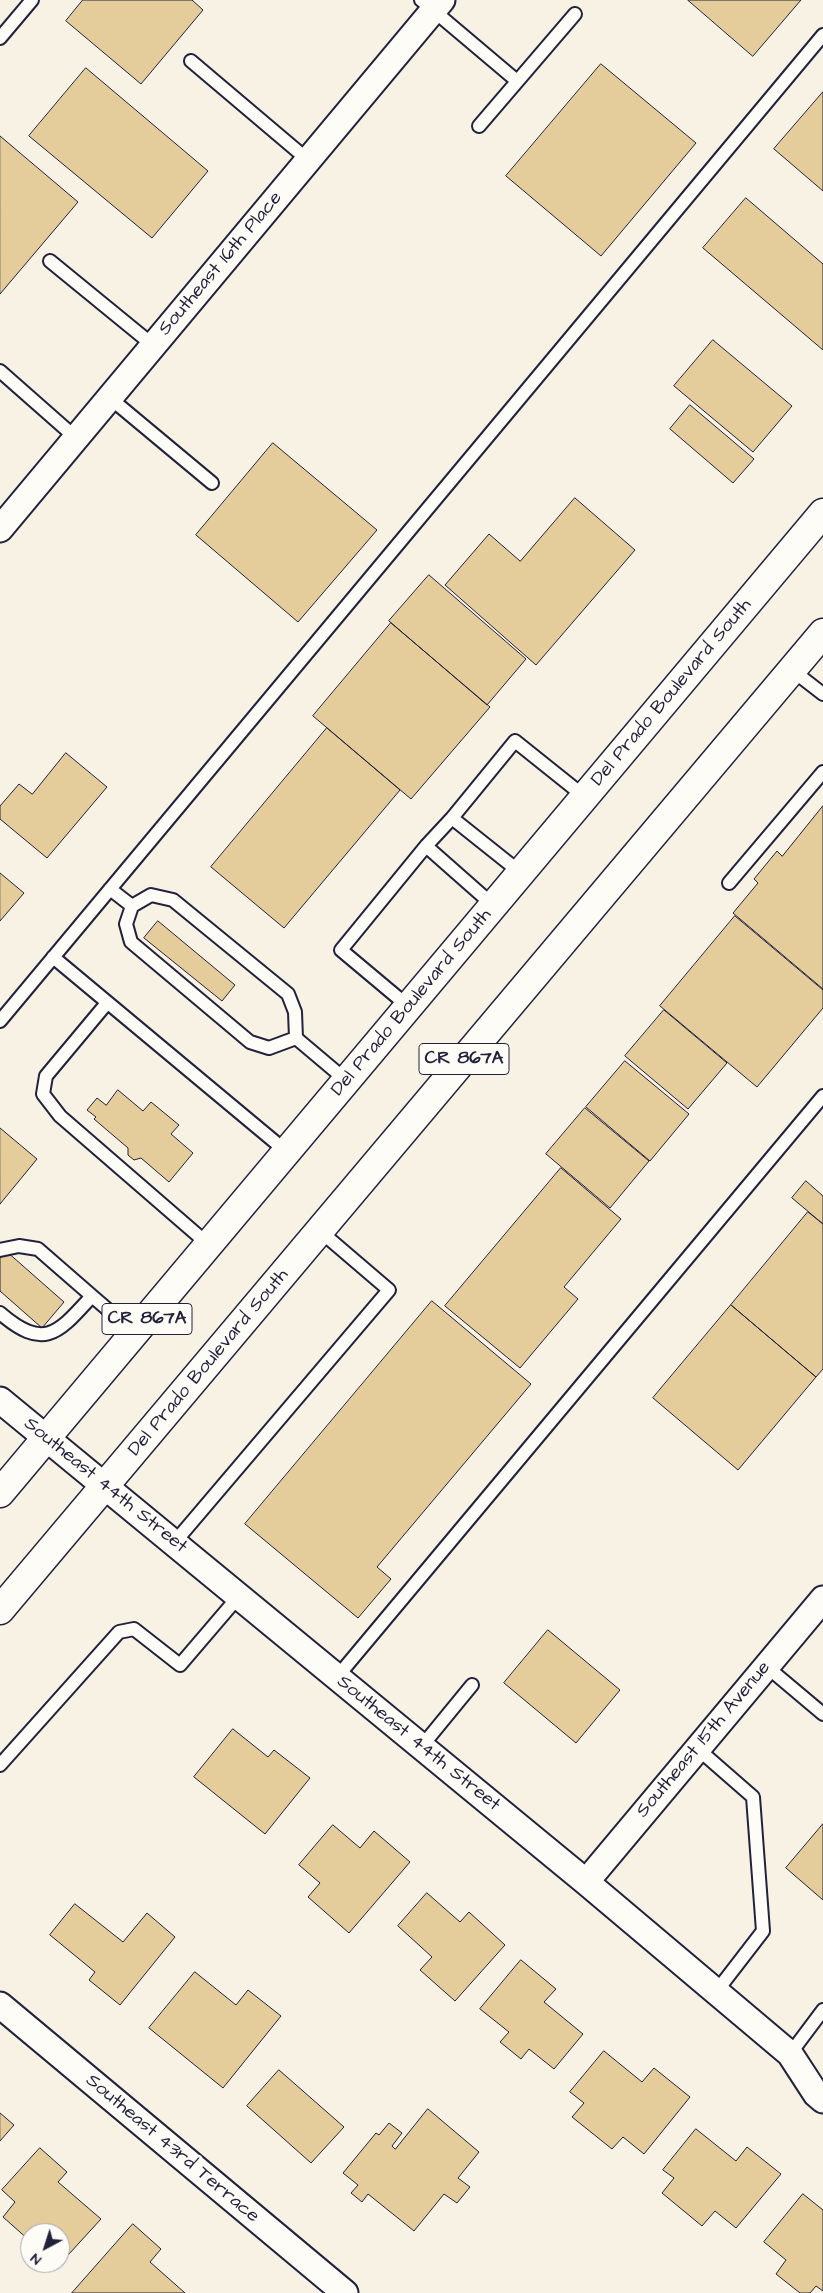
<!DOCTYPE html>
<html>
<head>
<meta charset="utf-8">
<style>
	body { margin:0 }
	#map { position:relative; width:823px; height:2293px; overflow:hidden; background:#f8f2e5; font-family:"Architects Daughter",sans-serif }
	canvas { display:block }
	.north { position:absolute; left:20px; top:2223px; width:50px; height:50px; box-sizing:border-box; background:#fdfcf7; border:1px solid #a5a5ac; border-radius:50%; rotate:220deg; font-size:14px; font-weight:700; line-height:20px; text-align:center; color:#22223b }
	.north::after { content:''; display:block; margin:auto; width:18px; height:22px; background:#22223b; clip-path:polygon(50% 0,100% 100%,50% 72%,0 100%) }
</style>
</head>
<body>
<div id="map">
<canvas width="823" height="2293"></canvas>
<div class="north">N</div>
</div>
<script>
const g = document.querySelector('canvas').getContext('2d');
g.lineJoin = 'round';
function paint(path, color) { g.fillStyle = color; g.fill(path, 'evenodd'); }
function stroke(path, color, width, dash) { g.strokeStyle = color; g.lineWidth = width; g.lineCap = dash ? 'butt' : 'round'; g.setLineDash(dash || []); g.stroke(path); }
function label(font, color, halo, rows, align = 'center') {
  g.font = font + ' "Architects Daughter",sans-serif'; g.lineWidth = 5; g.setLineDash([]); g.textBaseline = 'middle'; g.strokeStyle = halo; g.fillStyle = color; for (const [text, x, y, turn = 0] of rows) {
    g.save(); g.translate(x, y); g.rotate((+turn || 0) * Math.PI / 180); g.textAlign = isNaN(turn) ? turn : align; if (halo) g.strokeText(text, 0, 0); g.fillText(text, 0, 0); g.restore();
  }
}
const building = new Path2D(`
	M 83,0 L 192,0 L 203,10 L 141,84 L 66,21 Z
	M 688,0 L 801,0 L 753,56 Z
	M 601,64 L 696,143 L 601,256 L 506,176 Z
	M 86,68 L 208,171 L 152,238 L 29,136 Z
	M 823,92 L 823,191 L 774,149 Z
	M 0,136 L 78,202 L 0,294 Z
	M 746,198 L 823,264 L 823,350 L 703,248 Z
	M 713,340 L 792,406 L 753,452 L 674,386 Z
	M 690,405 L 754,459 L 733,483 L 670,429 Z
	M 273,443 L 377,530 L 298,622 L 196,535 Z
	M 575,498 L 635,550 L 536,665 L 445,585 L 489,534 L 520,561 Z
	M 429,575 L 526,659 L 487,705 L 389,621 Z
	M 391,623 L 490,707 L 411,799 L 313,716 Z
	M 327,728 L 400,790 L 284,928 L 211,867 Z
	M 66,753 L 107,787 L 47,858 L 0,819 L 0,806 L 19,784 L 32,794 Z
	M 823,806 L 823,989 L 733,913 L 758,883 L 754,879 L 777,851 L 782,856 Z
	M 0,873 L 24,893 L 0,921 Z
	M 735,916 L 823,990 L 823,1008 L 757,1087 L 660,1006 Z
	M 158,921 L 235,985 L 222,1001 L 144,938 Z
	M 664,1010 L 727,1063 L 688,1109 L 625,1056 Z
	M 625,1061 L 689,1114 L 650,1161 L 586,1107 Z
	M 118,1090 L 143,1111 L 151,1102 L 179,1125 L 171,1134 L 193,1153 L 169,1182 L 141,1158 L 134,1160 L 128,1155 L 128,1148 L 94,1119 L 96,1117 L 87,1110 L 97,1098 L 106,1105 Z
	M 585,1108 L 649,1161 L 610,1208 L 546,1154 Z
	M 0,1128 L 37,1159 L 0,1204 Z
	M 561,1168 L 621,1219 L 564,1287 L 578,1299 L 520,1368 L 445,1306 Z
	M 806,1181 L 823,1196 L 823,1224 L 792,1198 Z
	M 808,1212 L 823,1224 L 823,1369 L 816,1377 L 731,1305 Z
	M 6,1251 L 64,1302 L 42,1328 L 0,1291 L 0,1258 Z
	M 432,1301 L 531,1384 L 377,1567 L 391,1579 L 358,1618 L 245,1524 Z
	M 731,1305 L 816,1377 L 738,1470 L 653,1398 Z
	M 548,1630 L 620,1690 L 576,1743 L 504,1683 Z
	M 233,1729 L 268,1757 L 274,1750 L 310,1778 L 265,1834 L 194,1777 Z
	M 823,1824 L 823,1900 L 786,1868 Z
	M 333,1825 L 360,1848 L 374,1831 L 410,1862 L 349,1933 L 308,1897 L 320,1883 L 299,1865 Z
	M 427,1893 L 460,1922 L 469,1912 L 505,1945 L 455,2001 L 420,1970 L 432,1957 L 398,1926 Z
	M 75,1904 L 123,1942 L 147,1913 L 175,1937 L 120,2005 L 89,1980 L 95,1972 L 50,1935 Z
	M 521,1960 L 556,1989 L 544,2002 L 583,2034 L 554,2069 L 529,2049 L 521,2059 L 500,2042 L 509,2032 L 480,2009 Z
	M 195,1972 L 236,2005 L 248,1990 L 281,2016 L 223,2088 L 149,2028 Z
	M 604,2051 L 642,2082 L 654,2068 L 690,2097 L 644,2154 L 623,2137 L 612,2149 L 572,2117 L 584,2103 L 570,2092 Z
	M 279,2070 L 344,2127 L 311,2163 L 247,2106 Z
	M 428,2109 L 479,2152 L 458,2178 L 470,2187 L 457,2203 L 444,2194 L 414,2231 L 368,2194 L 362,2202 L 351,2193 L 358,2185 L 343,2173 L 376,2133 L 379,2135 L 389,2123 L 402,2133 L 392,2146 L 395,2149 Z
	M 0,2113 L 14,2125 L 0,2141 Z
	M 696,2129 L 736,2161 L 747,2147 L 781,2174 L 736,2228 L 715,2211 L 702,2226 L 662,2193 L 674,2178 L 663,2170 Z
	M 40,2148 L 67,2172 L 58,2182 L 101,2219 L 58,2266 L 55,2263 L 60,2263 L 60,2233 L 30,2233 L 30,2241 L 3,2217 L 15,2202 L 2,2190 Z
	M 803,2194 L 823,2210 L 823,2291 L 816,2286 L 810,2293 L 800,2293 L 776,2274 L 786,2260 L 764,2242 Z
	M 133,2224 L 161,2249 L 150,2262 L 185,2293 L 72,2293 Z`);
paint(building, '#e4cc9b');
stroke(building, '#22223b', 1);
const lane = new Path2D(`
	M 421,0 L 517,81
	M 0,38 L 32,0
	M 191,61 L 308,160
	M 479,126 L 575,14
	M 50,261 L 154,346
	M 0,371 L 76,438
	M 110,398 L 212,483
	M 792,670 L 823,694
	M 426,846 L 494,906
	M 521,873 L 452,818 L 515,741 L 585,797
	M 729,883 L 823,772
	M 110,889 L 132,906
	M 53,957 L 287,1152
	M 107,1003 L 46,1076 L 43,1094 L 60,1116 L 209,1245
	M 409,1007 L 341,950 L 426,846 L 452,818
	M 0,1021 L 823,35
	M 296,1038 L 269,1048 L 250,1042 L 131,942 L 126,924 L 132,906 L 151,895 L 173,900 L 288,994 L 295,1012 L 296,1038 L 347,1081
	M 0,1250 L 19,1246 L 38,1249 L 92,1296
	M 0,1313 C 45,1352 59,1332 92,1296 L 135,1333
	M 174,1543 L 389,1290 L 320,1231
	M 766,1666 L 823,1714
	M 337,1677 L 823,1096
	M 422,1746 L 472,1685
	M 698,1749 L 753,1797 L 763,1931 L 716,1992
	M 0,1765 L 119,1632 L 134,1629 L 180,1665 L 239,1596
	M 790,2054 L 823,2010`);
const street = new Path2D(`
	M 0,529 L 442,0
	M 0,1400 L 586,1882 L 790,2054 L 816,2094 L 823,2100
	M 586,1882 L 823,1599
	M 0,2005 L 345,2293`);
const primary = new Path2D(`
	M 0,1493 L 823,513
	M 0,1610 L 823,633`);
stroke(lane, '#22223b', 16);
stroke(street, '#22223b', 29);
stroke(primary, '#22223b', 31);
stroke(lane, '#fdfcf7', 12);
stroke(street, '#fdfcf7', 25);
stroke(primary, '#fdfcf7', 28);
for (const [x, y, w] of [
	[464,1059,90],
	[147,1319,90]
]) { const box = new Path2D(); box.roundRect(x - w / 2, y - 15.5, w, 31, 4); g.fillStyle = '#fdfcf7'; g.fill(box); stroke(box, '#22223b', 1); }
label('bold 18px', '#22223b', null, [
	["CR 867A",464,1059],
	["CR 867A",147,1319]
]);
label('19px', '#22223b', '#fdfcf7', [
	["Southeast 16th Place",221,264,-50],
	["Del Prado Boulevard South",672,693,-50],
	["Del Prado Boulevard South",412,1003,-50],
	["Del Prado Boulevard South",209,1363,-50],
	["Southeast 44th Street",105,1486,39],
	["Southeast 15th Avenue",704,1740,-50],
	["Southeast 44th Street",418,1744,39],
	["Southeast 43rd Terrace",172,2149,40]
]);
</script>
</body>
</html>
